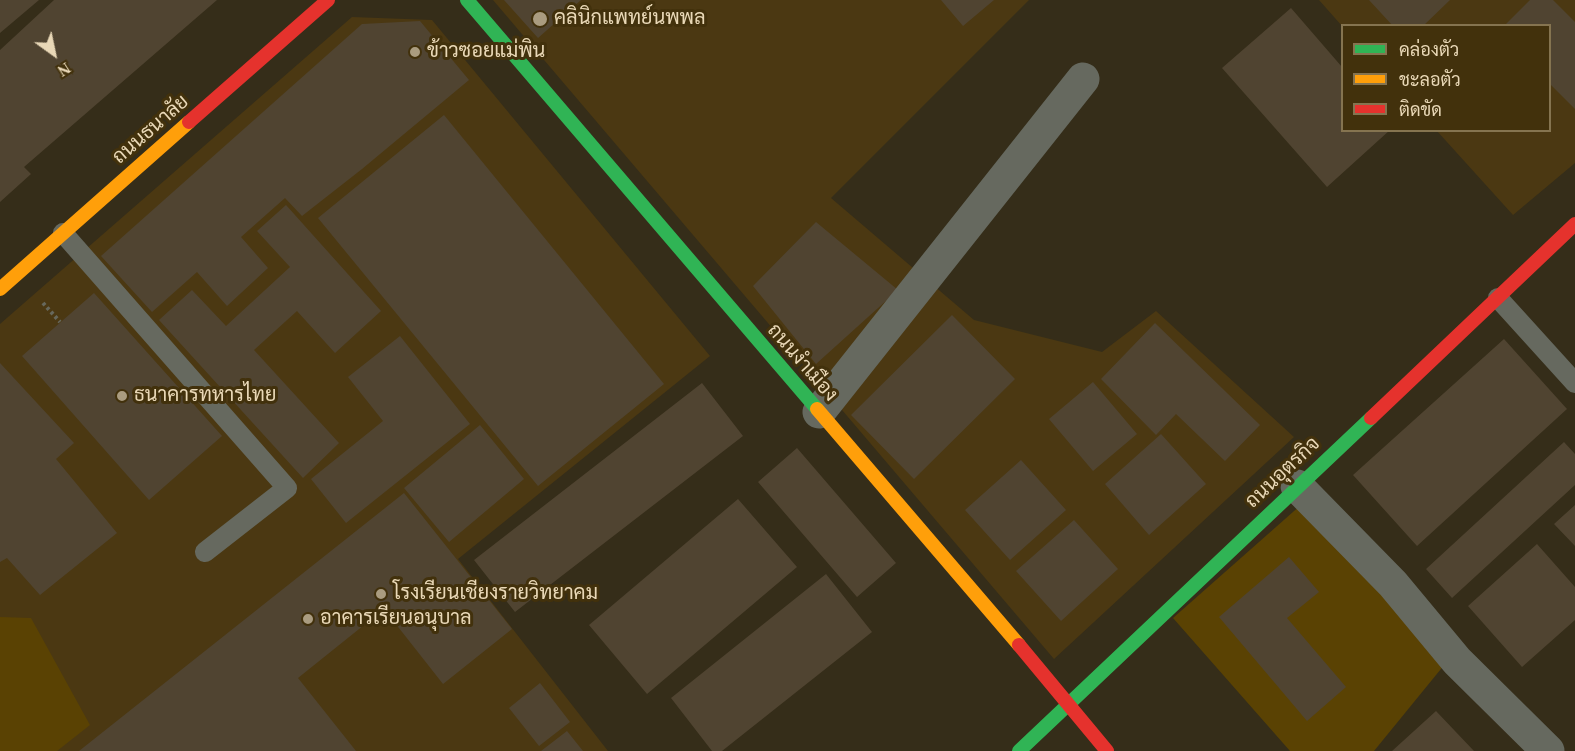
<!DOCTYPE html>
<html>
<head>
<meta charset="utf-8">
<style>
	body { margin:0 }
	#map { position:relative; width:1575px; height:751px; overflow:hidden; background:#352d19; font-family:"Times New Roman",Sarabun,serif }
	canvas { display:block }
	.legend { position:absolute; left:1341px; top:24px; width:210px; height:108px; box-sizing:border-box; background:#42310c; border:2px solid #857450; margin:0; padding:8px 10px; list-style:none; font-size:18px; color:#e9d8b7 }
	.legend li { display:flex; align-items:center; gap:12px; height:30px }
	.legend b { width:30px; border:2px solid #857450 }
	.north { position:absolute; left:24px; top:24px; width:60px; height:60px; -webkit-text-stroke:4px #42310c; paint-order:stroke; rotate:147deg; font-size:16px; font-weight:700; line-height:24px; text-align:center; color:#e9d8b7 }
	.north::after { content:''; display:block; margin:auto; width:21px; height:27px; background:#e9d8b7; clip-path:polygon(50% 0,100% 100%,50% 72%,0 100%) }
</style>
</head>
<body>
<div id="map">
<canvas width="1575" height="751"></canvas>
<ul class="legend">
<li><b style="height:8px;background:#30b455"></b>คล่องตัว</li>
<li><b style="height:8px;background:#ff9f0a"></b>ชะลอตัว</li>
<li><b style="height:8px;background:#e5322d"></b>ติดขัด</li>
</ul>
<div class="north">N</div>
</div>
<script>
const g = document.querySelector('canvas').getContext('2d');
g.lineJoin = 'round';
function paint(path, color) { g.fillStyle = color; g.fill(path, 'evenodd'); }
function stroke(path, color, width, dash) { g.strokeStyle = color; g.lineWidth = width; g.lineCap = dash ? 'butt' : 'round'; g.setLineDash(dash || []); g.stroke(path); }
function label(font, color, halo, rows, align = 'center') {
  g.font = font + ' "Times New Roman",Sarabun,serif'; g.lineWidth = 6; g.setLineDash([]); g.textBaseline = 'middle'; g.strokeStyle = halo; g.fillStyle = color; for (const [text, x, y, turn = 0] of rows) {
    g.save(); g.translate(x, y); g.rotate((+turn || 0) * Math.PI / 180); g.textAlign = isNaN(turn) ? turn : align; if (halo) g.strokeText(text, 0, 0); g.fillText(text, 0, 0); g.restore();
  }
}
paint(new Path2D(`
	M 493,0 L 1029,0 L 831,198 L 974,320 L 1102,352 L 1156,311 L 1294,437 L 1054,659 Z
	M 1319,0 L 1575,0 L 1575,163 L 1513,215 L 1437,131 L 1550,130 L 1550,26 L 1342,26 Z
	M 352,17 L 432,20 L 710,356 L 458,559 L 608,751 L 0,751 L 0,324 Z`), '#4b3812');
paint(new Path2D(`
	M 1302,504 L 1445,664 L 1374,751 L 1290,751 L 1173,618 Z
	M 0,617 L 31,618 L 90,725 L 57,751 L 0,751 Z`), '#5a4203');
paint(new Path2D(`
	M 0,0 L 39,0 L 0,33 Z
	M 54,0 L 217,0 L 24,167 L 31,174 L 0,202 L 0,50 Z
	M 504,0 L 581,0 L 538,38 Z
	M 941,0 L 994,0 L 963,26 Z
	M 1369,0 L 1450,0 L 1423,26 L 1393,26 Z
	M 1530,0 L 1553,0 L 1575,22 L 1575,109 L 1550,84 L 1550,26 L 1504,26 Z
	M 1291,8 L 1342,67 L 1342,130 L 1390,130 L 1327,187 L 1222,68 Z
	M 420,21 L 469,80 L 362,169 L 302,216 L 285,198 L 241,237 L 268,268 L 227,306 L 197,272 L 152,312 L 101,256 L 362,24 Z
	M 444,115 L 664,384 L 538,486 L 318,218 Z
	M 286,205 L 381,311 L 335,353 L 297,311 L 254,350 L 339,443 L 303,478 L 159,320 L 192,290 L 226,326 L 290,267 L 257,231 Z
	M 816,222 L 898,290 L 816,364 L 753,286 Z
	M 94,293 L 222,436 L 149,500 L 22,356 Z
	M 952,315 L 1015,379 L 914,479 L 851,415 Z
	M 1155,323 L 1260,425 L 1225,461 L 1176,414 L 1156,435 L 1101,379 Z
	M 400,336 L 470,424 L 346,523 L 311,479 L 383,421 L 348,377 Z
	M 1504,339 L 1567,409 L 1417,546 L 1353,475 Z
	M 0,363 L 74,443 L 56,459 L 117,533 L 40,595 L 7,558 L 0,562 Z
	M 1093,382 L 1137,434 L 1093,471 L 1049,419 Z
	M 702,383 L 743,436 L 515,612 L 474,560 Z
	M 480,425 L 524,479 L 449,542 L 404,488 Z
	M 1161,434 L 1206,484 L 1149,535 L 1105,484 Z
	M 1564,442 L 1575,454 L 1575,485 L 1452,598 L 1426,569 Z
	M 797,448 L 896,563 L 857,597 L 758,482 Z
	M 1021,460 L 1066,510 L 1010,560 L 965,510 Z
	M 404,493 L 512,629 L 443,684 L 384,609 L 298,678 L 356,751 L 79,751 Z
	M 738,499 L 797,567 L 647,694 L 589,625 Z
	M 1575,505 L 1575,546 L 1554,524 Z
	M 1074,520 L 1118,569 L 1061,621 L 1016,571 Z
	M 1537,544 L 1575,587 L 1575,620 L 1522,667 L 1468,606 Z
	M 1289,557 L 1319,592 L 1287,618 L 1346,687 L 1307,721 L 1219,617 Z
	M 826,574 L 872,632 L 722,751 L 712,751 L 671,698 Z
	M 540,683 L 570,722 L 539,746 L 509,708 Z
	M 1436,711 L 1474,751 L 1392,751 Z
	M 567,731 L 583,751 L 541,751 Z`), '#504431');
stroke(new Path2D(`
	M 43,303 L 60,322`), '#67685c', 4, [3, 3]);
stroke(new Path2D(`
	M 63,233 L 287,488 L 205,552
	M 1498,298 L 1575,383`), '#66695f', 20);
stroke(new Path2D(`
	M 819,412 L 1083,79
	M 1297,486 L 1393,584 L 1457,661 L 1548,751`), '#66695f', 33);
stroke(new Path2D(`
	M 467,0 L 817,409
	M 1019,751 L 1371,418`), '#30b455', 14);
stroke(new Path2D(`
	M 0,289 L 189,122
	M 817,409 L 1019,645`), '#ff9f0a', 14);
stroke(new Path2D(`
	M 189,122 L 328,0
	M 1371,418 L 1575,224
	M 1019,645 L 1107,751`), '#e5322d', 14);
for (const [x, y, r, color] of [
	[540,19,8,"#aa9c80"],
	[415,52,6,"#aa9c80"],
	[122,396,6,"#aa9c80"],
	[381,594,6,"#aa9c80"],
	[308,619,6,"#aa9c80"]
]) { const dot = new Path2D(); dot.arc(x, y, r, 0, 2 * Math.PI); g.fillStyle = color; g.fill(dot); stroke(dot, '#42310c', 2); }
label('20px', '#e9d8b7', '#42310c', [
	["คลินิกแพทย์นพพล",554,19],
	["ข้าวซอยแม่พิน",427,52],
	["ธนาคารทหารไทย",134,396],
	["โรงเรียนเชียงรายวิทยาคม",393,594],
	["อาคารเรียนอนุบาล",320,619]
], 'left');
label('20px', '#e9d8b7', '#42310c', [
	["ถนนธนาลัย",151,130,-41],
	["ถนนงำเมือง",802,363,49],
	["ถนนอุตรกิจ",1283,473,-43]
]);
</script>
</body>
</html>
